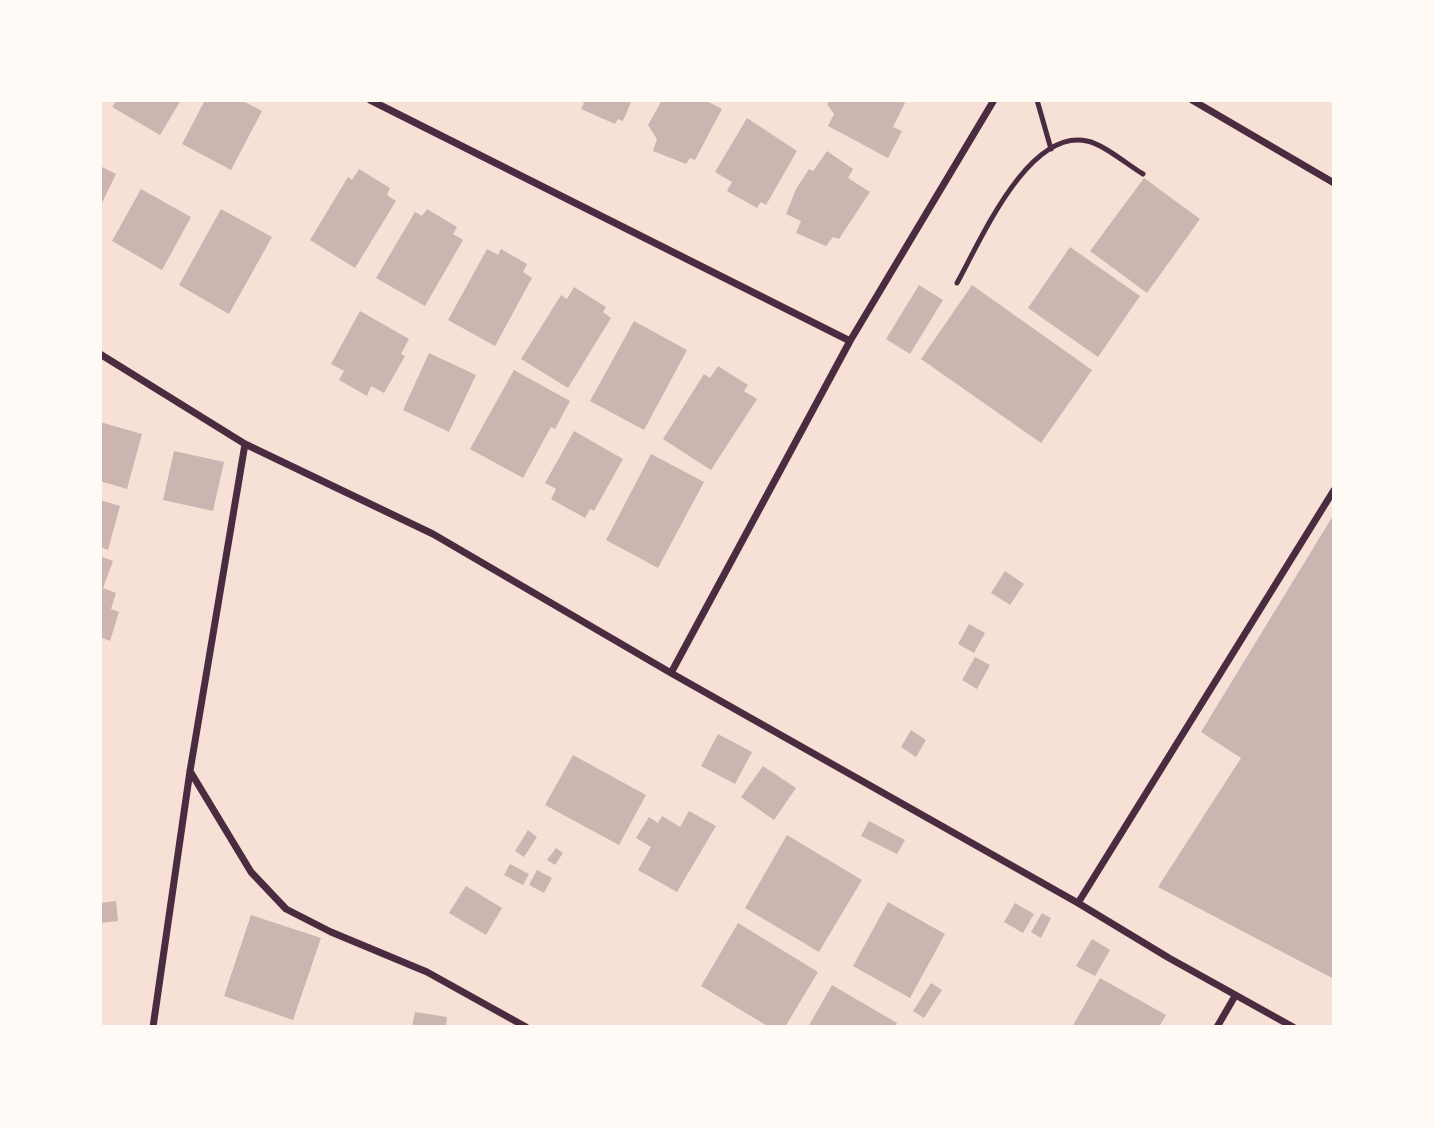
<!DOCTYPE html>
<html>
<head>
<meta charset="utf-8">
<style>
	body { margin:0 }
	#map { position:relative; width:1434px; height:1127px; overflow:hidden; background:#f7e1d7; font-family:Helvetica,sans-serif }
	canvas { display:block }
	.frame { position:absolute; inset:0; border:102px solid #fffaf5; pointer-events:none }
</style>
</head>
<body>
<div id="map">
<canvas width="1434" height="1127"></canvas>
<div class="frame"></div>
</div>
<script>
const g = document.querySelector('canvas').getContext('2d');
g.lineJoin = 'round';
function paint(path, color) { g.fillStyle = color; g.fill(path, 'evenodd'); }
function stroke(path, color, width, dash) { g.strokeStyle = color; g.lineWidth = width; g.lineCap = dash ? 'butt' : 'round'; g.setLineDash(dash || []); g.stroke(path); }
paint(new Path2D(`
	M 117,100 L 181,100 L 160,135 L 112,107 Z
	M 205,100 L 241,100 L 262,111 L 231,170 L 182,144 Z
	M 577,100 L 632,100 L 623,121 L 618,119 L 615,124 L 581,109 L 584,103 Z
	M 662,100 L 705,100 L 722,109 L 695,160 L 690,158 L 686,164 L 653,151 L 657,139 L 648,125 Z
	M 830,100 L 898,100 L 905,103 L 893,127 L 902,131 L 888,158 L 828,126 L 834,114 L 827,104 Z
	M 747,118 L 797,151 L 766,205 L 761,202 L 757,208 L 727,191 L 732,182 L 715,172 Z
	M 827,151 L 853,169 L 848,178 L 870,192 L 839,239 L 833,237 L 826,246 L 796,233 L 801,221 L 786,214 L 796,189 L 809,169 L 813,171 Z
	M 100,166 L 116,174 L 100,207 Z
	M 359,169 L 390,188 L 387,195 L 396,201 L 355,268 L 310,240 L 348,177 L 352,180 Z
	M 1144,178 L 1200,219 L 1147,293 L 1090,251 Z
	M 141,189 L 191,217 L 162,270 L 112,241 Z
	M 221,209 L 272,237 L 229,314 L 179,285 Z
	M 427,209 L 457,227 L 453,234 L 463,240 L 425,306 L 376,278 L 415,212 L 422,216 Z
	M 1070,247 L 1140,296 L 1098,357 L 1028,308 Z
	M 487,249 L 498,255 L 501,249 L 527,264 L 523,272 L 532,278 L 495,346 L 448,320 Z
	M 919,285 L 943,300 L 910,354 L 886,339 Z
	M 972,285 L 1092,370 L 1041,443 L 921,359 Z
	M 574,287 L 606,307 L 603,312 L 611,318 L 568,388 L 521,359 L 561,295 L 567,299 Z
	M 360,311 L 409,339 L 401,354 L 405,356 L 384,393 L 371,386 L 367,396 L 339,380 L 344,371 L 331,364 Z
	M 634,321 L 687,350 L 644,430 L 590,401 Z
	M 429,353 L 476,375 L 449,432 L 403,410 Z
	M 718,366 L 748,385 L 744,391 L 757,399 L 711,470 L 663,439 L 704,374 L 710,378 Z
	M 514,370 L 570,401 L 555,429 L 551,427 L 523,478 L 470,449 Z
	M 100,422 L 142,434 L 127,489 L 100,481 Z
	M 574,431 L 623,459 L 594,511 L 590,509 L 585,518 L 551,499 L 556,489 L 545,483 Z
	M 174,451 L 224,462 L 213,511 L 163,500 Z
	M 651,454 L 704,482 L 658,568 L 606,540 Z
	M 100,500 L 120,506 L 108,550 L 100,547 Z
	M 1334,514 L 1334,979 L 1158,887 L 1241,758 L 1201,732 Z
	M 100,556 L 113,561 L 103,588 L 116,593 L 111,609 L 119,612 L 110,641 L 100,637 Z
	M 1005,571 L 1024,584 L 1010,605 L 991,593 Z
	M 969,624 L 985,633 L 974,653 L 958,644 Z
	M 975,657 L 990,665 L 977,689 L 962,680 Z
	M 911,730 L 926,740 L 916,757 L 901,747 Z
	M 718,734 L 752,752 L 735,784 L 701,766 Z
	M 573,755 L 646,795 L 619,845 L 545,805 Z
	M 763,766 L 796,788 L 774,820 L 741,797 Z
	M 689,811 L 716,826 L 677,892 L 638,870 L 651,847 L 636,838 L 649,817 L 658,823 L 662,816 L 680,827 Z
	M 869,821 L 905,840 L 897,854 L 861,836 Z
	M 528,830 L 537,837 L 524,857 L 515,851 Z
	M 787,835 L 862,880 L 819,952 L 745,908 Z
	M 556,848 L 563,853 L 555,865 L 547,860 Z
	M 510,864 L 529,874 L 523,885 L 504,875 Z
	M 537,870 L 552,878 L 544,893 L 529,885 Z
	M 466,886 L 502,908 L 486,935 L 449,913 Z
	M 116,901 L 118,921 L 100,923 L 100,903 Z
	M 888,902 L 945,934 L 910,998 L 853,966 Z
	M 1015,903 L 1034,914 L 1023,933 L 1004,922 Z
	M 1042,913 L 1051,918 L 1041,938 L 1031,932 Z
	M 251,915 L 321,938 L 293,1020 L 224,996 Z
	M 738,923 L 818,972 L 785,1027 L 769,1027 L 701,986 Z
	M 1092,939 L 1110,950 L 1095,976 L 1076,966 Z
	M 1100,978 L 1166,1015 L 1159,1027 L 1072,1027 Z
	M 931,983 L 942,990 L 924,1018 L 913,1011 Z
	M 832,985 L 897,1023 L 895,1027 L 808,1027 Z
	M 415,1012 L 447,1017 L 446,1027 L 412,1027 Z`), '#ccb4b1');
stroke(new Path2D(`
	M 1037,100 L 1051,149
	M 957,283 C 980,242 1028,128 1087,141 C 1103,144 1128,165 1143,174`), '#4a2c40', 5);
stroke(new Path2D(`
	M 370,100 L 850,341
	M 1192,100 L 1334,183
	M 100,354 L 245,444 L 433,534 L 671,673 L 1078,903 L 1169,958 L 1293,1027
	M 671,673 L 850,341 L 994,100
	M 190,771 L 251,872 L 286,909 L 331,932 L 427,972 L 526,1027
	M 1078,903 L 1334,490
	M 153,1027 L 190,771 L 245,444
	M 1217,1027 L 1235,996`), '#4a2c40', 7);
</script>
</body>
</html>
